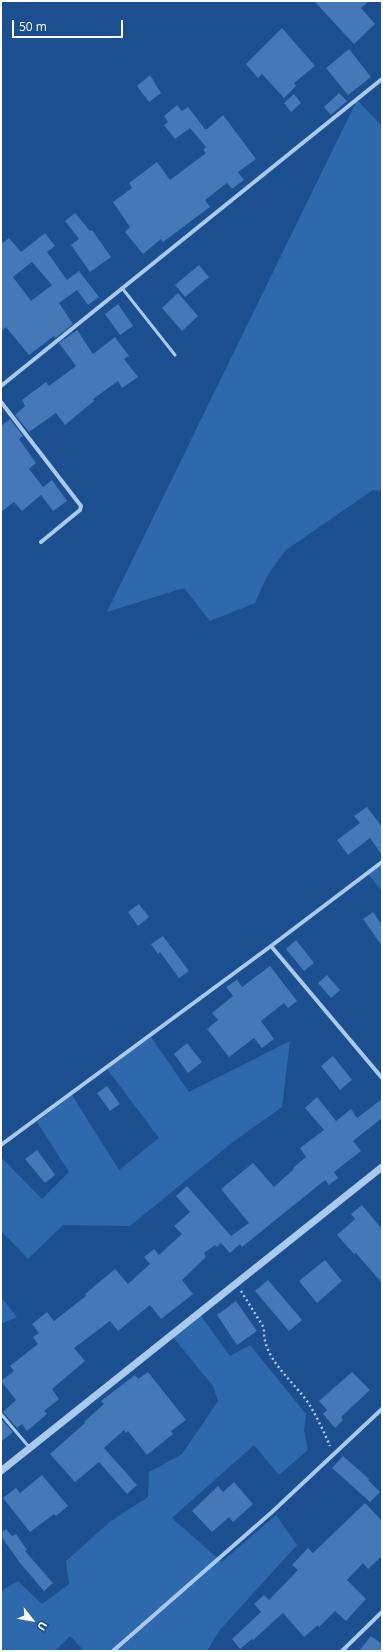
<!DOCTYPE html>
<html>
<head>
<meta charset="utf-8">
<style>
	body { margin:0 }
	#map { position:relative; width:383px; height:1652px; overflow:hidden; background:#1b4f8f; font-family:"Open Sans",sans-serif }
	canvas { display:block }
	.frame { position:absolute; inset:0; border:2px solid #fff; pointer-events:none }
	.north { position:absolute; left:12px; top:1600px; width:40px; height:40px; -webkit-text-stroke:3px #1b4f8f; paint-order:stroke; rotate:121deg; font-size:11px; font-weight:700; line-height:16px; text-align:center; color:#fff }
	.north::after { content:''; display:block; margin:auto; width:14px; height:18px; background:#fff; clip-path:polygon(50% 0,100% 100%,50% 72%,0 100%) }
	.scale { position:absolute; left:12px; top:20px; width:111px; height:18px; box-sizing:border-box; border:2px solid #fff; border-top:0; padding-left:5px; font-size:12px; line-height:14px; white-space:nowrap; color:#fff; -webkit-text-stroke:3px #1b4f8f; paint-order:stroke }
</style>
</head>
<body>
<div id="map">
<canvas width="383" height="1652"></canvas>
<div class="frame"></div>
<div class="north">U</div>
<div class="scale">50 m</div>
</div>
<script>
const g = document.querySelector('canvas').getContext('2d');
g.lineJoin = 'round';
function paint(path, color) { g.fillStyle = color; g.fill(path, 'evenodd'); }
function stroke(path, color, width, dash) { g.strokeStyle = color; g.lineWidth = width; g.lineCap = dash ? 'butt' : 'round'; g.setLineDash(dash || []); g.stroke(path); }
paint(new Path2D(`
	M 357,100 L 382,126 L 382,491 L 373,490 L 286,550 L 267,576 L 255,603 L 210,621 L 184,588 L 107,612 Z
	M 382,862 L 382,891 L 367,873 Z
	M 151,1037 L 189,1092 L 290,1041 L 282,1107 L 233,1142 L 130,1226 L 63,1225 L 28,1259 L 1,1231 L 1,1157 L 42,1199 L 69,1172 L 37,1122 L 72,1095 L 119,1170 L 159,1138 L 107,1069 Z
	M 1,1297 L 17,1317 L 1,1324 Z
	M 199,1313 L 230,1356 L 250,1345 L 306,1414 L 304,1430 L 308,1450 L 279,1475 L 254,1445 L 172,1518 L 222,1562 L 276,1515 L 297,1545 L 219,1631 L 207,1651 L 84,1651 L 70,1636 L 55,1651 L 1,1651 L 1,1591 L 18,1581 L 42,1604 L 69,1584 L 66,1561 L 111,1521 L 148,1497 L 149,1472 L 182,1454 L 218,1401 L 213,1386 L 172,1336 Z`), '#2e69ad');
paint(new Path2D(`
	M 314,1 L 369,1 L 361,8 L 375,24 L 354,44 Z
	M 282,28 L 315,66 L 294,83 L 296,86 L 284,98 L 262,74 L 258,78 L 246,64 Z
	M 349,49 L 371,77 L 348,95 L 326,68 Z
	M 150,75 L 161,93 L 149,102 L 137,86 Z
	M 339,93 L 347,101 L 331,115 L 324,107 Z
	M 294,94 L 301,103 L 291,112 L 284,103 Z
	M 177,105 L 182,111 L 188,107 L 205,129 L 207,129 L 223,115 L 256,159 L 238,172 L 244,180 L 232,189 L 227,183 L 205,200 L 210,207 L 163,242 L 161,239 L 143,254 L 125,232 L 130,227 L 113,202 L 132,188 L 129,183 L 157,162 L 170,180 L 206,153 L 203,150 L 206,147 L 190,128 L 175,139 L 164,125 L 168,122 L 164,116 Z
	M 75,213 L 90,231 L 92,230 L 111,257 L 90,272 L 71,245 L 79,239 L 65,221 Z
	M 45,233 L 55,246 L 47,252 L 67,280 L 79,271 L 99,297 L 88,305 L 77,290 L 59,303 L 73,324 L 55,338 L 54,336 L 29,355 L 6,327 L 1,332 L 1,244 L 9,238 L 21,252 ZM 32,262 L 52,285 L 31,301 L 13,277 Z
	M 199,265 L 209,277 L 185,297 L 175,285 Z
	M 178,293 L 198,316 L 182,331 L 162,308 Z
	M 118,304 L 133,326 L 120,335 L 105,314 Z
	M 77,330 L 93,354 L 115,337 L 129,356 L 124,359 L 138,377 L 122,388 L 118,381 L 93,399 L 94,401 L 65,425 L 56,413 L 29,432 L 15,415 L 25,406 L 22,400 L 46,382 L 49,386 L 76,366 L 59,343 Z
	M 10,419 L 23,436 L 19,439 L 36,463 L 29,469 L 43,487 L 52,480 L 67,501 L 53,511 L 41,495 L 22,511 L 14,502 L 1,512 L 1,426 Z
	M 367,807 L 382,827 L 382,855 L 370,838 L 348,855 L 337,840 L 360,823 L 354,816 Z
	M 139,904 L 149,917 L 138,926 L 128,912 Z
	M 373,912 L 382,925 L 382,946 L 363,919 Z
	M 163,936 L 189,971 L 179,978 L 160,952 L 158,954 L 151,944 Z
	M 296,940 L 314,963 L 304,971 L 286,949 Z
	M 270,966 L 297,1001 L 288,1008 L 284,1003 L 261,1021 L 274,1039 L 262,1048 L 254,1038 L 229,1057 L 207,1029 L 218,1020 L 212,1013 L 233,996 L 226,987 L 237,980 L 242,987 Z
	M 327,975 L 340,990 L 331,998 L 318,983 Z
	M 187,1043 L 202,1062 L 188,1073 L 174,1054 Z
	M 333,1056 L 352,1080 L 340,1090 L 321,1066 Z
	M 107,1086 L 120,1104 L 110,1111 L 97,1093 Z
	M 317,1097 L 336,1121 L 351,1109 L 357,1118 L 382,1099 L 382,1118 L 353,1141 L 361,1151 L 334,1172 L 338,1178 L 329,1185 L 325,1180 L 242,1247 L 240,1244 L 230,1253 L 221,1243 L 217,1247 L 215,1245 L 204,1253 L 206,1257 L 182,1280 L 193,1294 L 161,1319 L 150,1305 L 118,1331 L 110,1321 L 74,1348 L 85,1361 L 52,1389 L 59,1399 L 44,1411 L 47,1414 L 27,1431 L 22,1424 L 17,1428 L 3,1412 L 16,1400 L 1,1381 L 14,1371 L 10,1366 L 38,1344 L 33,1337 L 39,1333 L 32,1324 L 47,1312 L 54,1321 L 86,1296 L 85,1294 L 115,1269 L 128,1284 L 150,1264 L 144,1257 L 154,1249 L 159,1255 L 182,1234 L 174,1226 L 190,1212 L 176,1196 L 187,1186 L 231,1236 L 249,1223 L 221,1189 L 253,1163 L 274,1187 L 294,1169 L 293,1168 L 306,1157 L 300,1148 L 324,1130 L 305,1108 Z
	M 37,1150 L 55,1175 L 45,1183 L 25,1159 Z
	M 362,1205 L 382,1229 L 382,1283 L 356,1253 L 354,1254 L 337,1235 L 355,1219 L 351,1214 Z
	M 325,1260 L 342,1281 L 317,1303 L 299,1281 Z
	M 268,1280 L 302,1320 L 289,1331 L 255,1291 Z
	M 236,1301 L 257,1331 L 237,1345 L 217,1315 Z
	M 148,1372 L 186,1420 L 171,1431 L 173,1434 L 147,1455 L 128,1431 L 126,1433 L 124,1430 L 104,1448 L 137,1485 L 127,1494 L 99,1462 L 75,1482 L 50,1454 L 85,1423 L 84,1422 L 104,1404 L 101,1401 L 135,1375 L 138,1379 Z
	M 352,1372 L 370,1390 L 341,1417 L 343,1420 L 335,1428 L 323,1414 L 327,1410 L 319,1401 Z
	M 1,1419 L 13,1432 L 1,1442 Z
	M 343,1456 L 369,1479 L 368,1480 L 380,1492 L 370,1502 L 332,1468 Z
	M 42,1475 L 68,1506 L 56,1516 L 54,1514 L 30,1532 L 3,1498 L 16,1488 L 20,1493 Z
	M 234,1482 L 253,1504 L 233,1522 L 229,1517 L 212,1532 L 192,1511 L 218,1486 L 223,1492 Z
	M 365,1503 L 382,1521 L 382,1556 L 368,1569 L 363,1563 L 347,1580 L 366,1599 L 346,1621 L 335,1611 L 319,1627 L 318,1625 L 304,1637 L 283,1613 L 253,1640 L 252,1639 L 240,1649 L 232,1639 L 261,1612 L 254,1604 L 264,1595 L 269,1600 L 298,1570 L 292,1565 L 308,1548 L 313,1553 Z
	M 6,1529 L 12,1536 L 16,1534 L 27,1550 L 25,1551 L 53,1583 L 44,1591 L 20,1563 L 1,1536 L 1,1533 Z
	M 371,1636 L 382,1644 L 382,1651 L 359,1651 Z`), '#4478b7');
stroke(new Path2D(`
	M 241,1291 L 264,1328 C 262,1359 293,1380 309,1404 C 317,1417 324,1432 330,1446`), '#a9c9ee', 2.5, [2, 3]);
stroke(new Path2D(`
	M 122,288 L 175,355
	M 1,1414 L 29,1447`), '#a9c9ee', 3);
stroke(new Path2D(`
	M 1,386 L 382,79
	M 1,402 L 81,506 L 80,510 L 41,542
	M 271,946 L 382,1078
	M 1,1145 L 271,946 L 382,862
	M 113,1651 L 272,1512 L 382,1409
	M 342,1651 L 382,1612`), '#a9c9ee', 4);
stroke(new Path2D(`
	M 1,1471 L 382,1167`), '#a9c9ee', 7);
</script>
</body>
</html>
